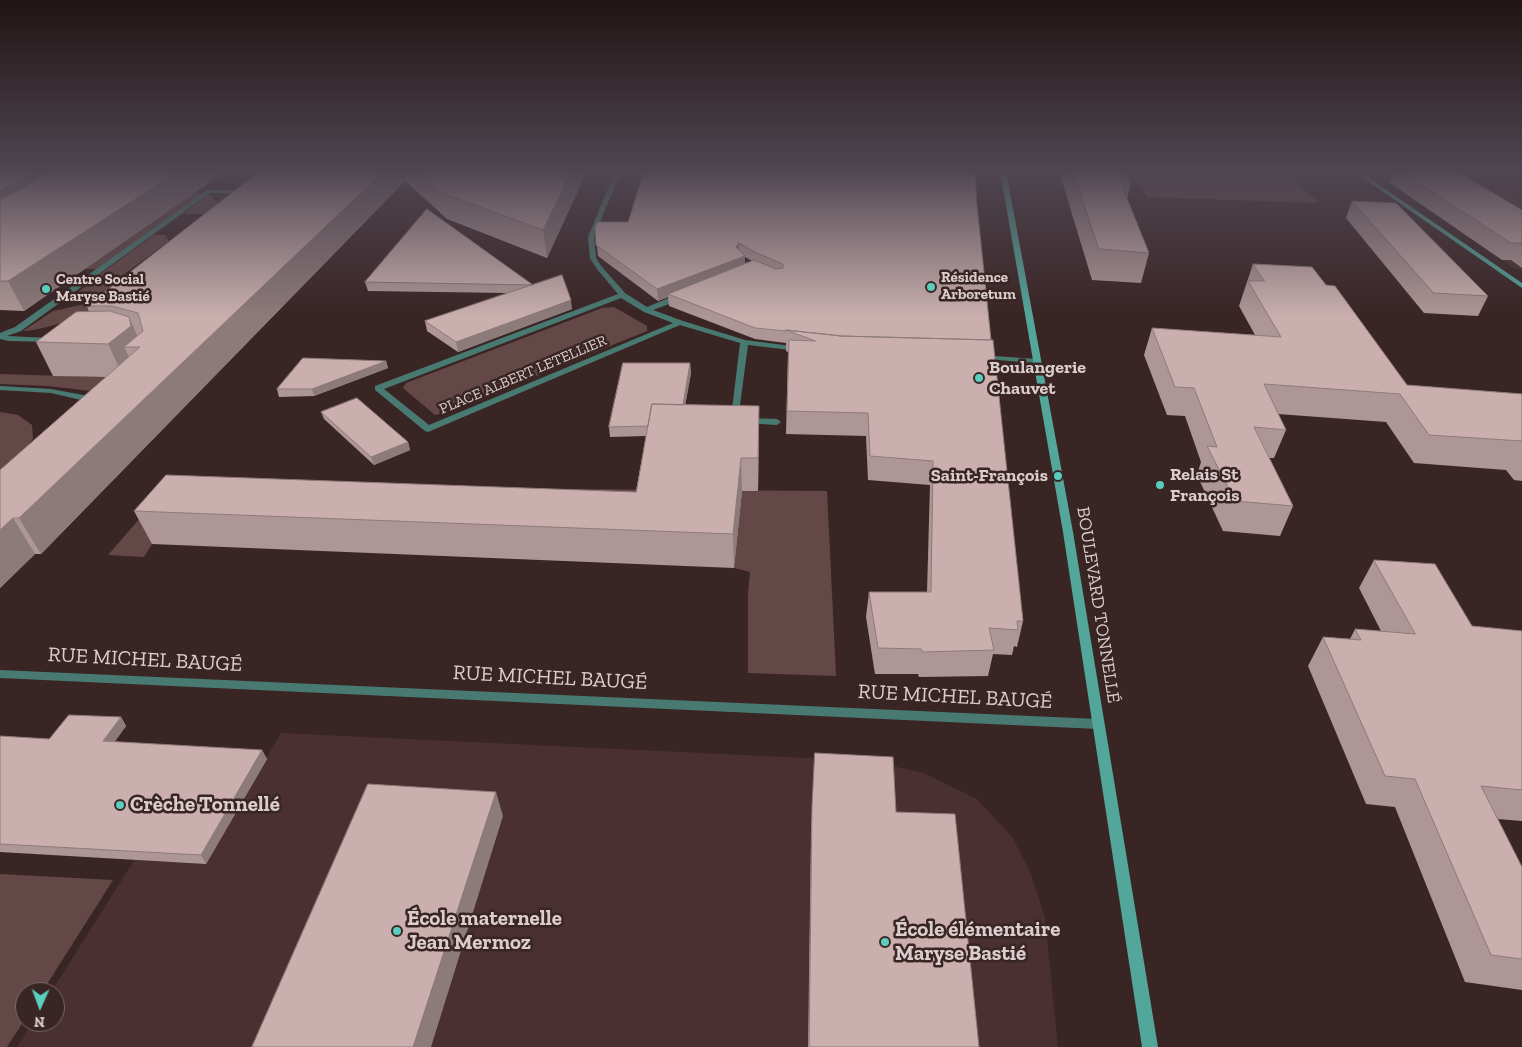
<!DOCTYPE html>
<html>
<head>
<meta charset="utf-8">
<style>
	body { margin:0 }
	#map { position:relative; width:1522px; height:1047px; overflow:hidden; background:#3a2525; font-family:"Zilla Slab",serif }
	canvas { display:block }
	.north { position:absolute; left:15px; top:982px; width:50px; height:50px; box-sizing:border-box; background:#3a2525; border:1px solid #7a6868; border-radius:50%; rotate:182deg; font-size:14px; font-weight:700; line-height:20px; text-align:center; color:#dbcdcd }
	.north::after { content:''; display:block; margin:auto; width:18px; height:22px; background:#59cebf; clip-path:polygon(50% 0,100% 100%,50% 72%,0 100%) }
</style>
</head>
<body>
<div id="map">
<canvas width="1522" height="1047"></canvas>
<div class="north">N</div>
</div>
<script>
const g = document.querySelector('canvas').getContext('2d');
g.lineJoin = 'round';
function paint(path, color) { g.fillStyle = color; g.fill(path, 'evenodd'); }
function stroke(path, color, width, dash) { g.strokeStyle = color; g.lineWidth = width; g.lineCap = dash ? 'butt' : 'round'; g.setLineDash(dash || []); g.stroke(path); }
function label(font, color, halo, rows, align = 'center') {
  g.font = font + ' "Zilla Slab",serif'; g.lineWidth = 5; g.setLineDash([]); g.textBaseline = 'middle'; g.strokeStyle = halo; g.fillStyle = color; for (const [text, x, y, turn = 0] of rows) {
    g.save(); g.translate(x, y); g.rotate((+turn || 0) * Math.PI / 180); g.textAlign = isNaN(turn) ? turn : align; if (halo) g.strokeText(text, 0, 0); g.fillText(text, 0, 0); g.restore();
  }
}
paint(new Path2D(`
	M 1372,171 L 1522,171 L 1522,270 L 1514,268 Z
	M 281,733 L 870,761 L 924,773 L 977,799 L 1012,837 L 1031,874 L 1045,918 L 1058,1047 L 17,1047 L 32,1022 L 55,1022 L 55,992 L 51,992 L 135,859 L 206,863 Z`), '#4a3030');
paint(new Path2D(`
	M 1130,171 L 1281,171 L 1320,203 L 1148,197 Z
	M 103,191 L 203,193 L 97,269 L 77,269 Z
	M 209,194 L 225,210 L 233,214 L 183,214 Z
	M 154,235 L 165,235 L 169,241 L 116,280 L 92,280 Z
	M 90,284 L 140,284 L 118,302 L 85,300 L 62,302 Z
	M 85,304 L 103,305 C 81,316 48,330 23,331 L 53,311 Z
	M 614,307 L 647,326 L 647,331 L 445,413 L 435,415 L 403,388 L 406,383 L 602,308 Z
	M 138,350 L 91,391 L 48,386 L 0,384 L 0,374 L 97,377 Z
	M 0,412 L 18,415 L 32,425 L 33,439 L 17,459 L 0,470 Z
	M 168,486 L 827,491 L 836,676 L 748,673 L 748,593 L 750,572 L 734,568 L 737,529 L 152,544 L 144,557 L 108,555 Z
	M 0,874 L 113,880 L 42,992 L 25,992 L 25,1019 L 7,1047 L 0,1047 Z`), '#644847');
paint(new Path2D(`
	M 615,171 L 621,171 L 594,237 L 596,258 L 602,267 L 625,293 L 647,307 L 676,295 L 682,295 L 682,299 L 653,310 L 683,321 L 745,340 L 799,347 L 803,349 L 799,351 L 748,345 L 738,420 L 735,421 L 731,418 L 740,343 L 680,325 L 428,432 L 425,431 L 375,390 L 375,386 L 618,294 L 597,269 L 590,258 L 588,237 ZM 621,298 L 644,312 L 673,323 L 429,425 L 384,389 Z
	M 207,190 L 246,190 L 249,192 L 246,194 L 210,193 L 21,331 L 7,336 L 50,338 L 54,340 L 53,342 L 9,341 L 0,339 L 0,333 L 15,327 Z
	M 980,355 L 1037,359 L 1041,361 L 1037,363 L 983,359 L 980,359 Z
	M 0,386 L 51,389 L 94,397 L 98,400 L 94,403 L 51,393 L 0,390 Z
	M 746,418 L 777,419 L 781,422 L 777,425 L 743,423 L 742,421 L 743,419 Z
	M 0,670 L 1098,719 L 1102,720 L 1104,724 L 1102,728 L 1098,729 L 0,678 Z`), '#487a72');
paint(new Path2D(`
	M 1000,171 L 1006,171 L 1073,532 L 1158,1047 L 1142,1047 L 1063,532 Z
	M 1353,171 L 1359,171 L 1522,283 L 1522,288 Z`), '#53a69a');
paint(new Path2D(`
	M 0,171 L 226,171 L 24,311 L 0,310 Z
	M 260,171 L 587,171 L 547,258 L 447,219 L 405,181 L 41,554 L 35,554 L 0,588 L 0,470 L 106,377 L 53,376 L 36,342 L 89,312 L 87,306 Z
	M 1059,171 L 1125,171 L 1131,184 L 1127,199 L 1149,253 L 1141,283 L 1092,280 Z
	M 1395,171 L 1456,171 L 1522,210 L 1522,268 L 1511,260 L 1502,260 L 1390,183 Z
	M 1352,201 L 1488,296 L 1478,316 L 1424,313 L 1346,218 Z
	M 977,205 L 991,340 L 1023,621 L 1017,647 L 1014,646 L 1012,655 L 993,654 L 988,676 L 919,677 L 918,674 L 875,674 L 866,617 L 869,592 L 927,592 L 930,485 L 868,480 L 866,436 L 786,434 L 788,352 L 786,351 L 786,343 L 755,339 L 669,306 L 668,297 L 658,301 L 598,256 L 595,227 L 628,222 ZM 745,257 L 752,261 L 745,263 Z
	M 1253,264 L 1326,285 L 1407,385 L 1522,394 L 1522,481 L 1514,480 L 1506,470 L 1414,463 L 1386,422 L 1278,414 L 1286,430 L 1274,458 L 1269,458 L 1293,506 L 1280,536 L 1223,531 L 1197,475 L 1201,462 L 1185,416 L 1167,415 L 1144,355 L 1152,328 L 1255,335 L 1239,306 Z
	M 365,282 L 533,285 L 572,309 L 458,352 L 427,331 L 425,321 L 508,293 L 368,291 Z
	M 386,361 L 388,368 L 314,396 L 279,397 L 277,389 Z
	M 690,363 L 691,373 L 685,405 L 759,406 L 758,491 L 742,491 L 734,568 L 152,544 L 134,511 L 636,492 L 646,436 L 610,437 L 609,427 Z
	M 321,412 L 408,442 L 410,450 L 374,465 L 324,419 Z
	M 1374,560 L 1472,626 L 1522,631 L 1522,821 L 1498,819 L 1522,868 L 1522,990 L 1465,982 L 1395,807 L 1366,804 L 1308,666 L 1323,637 L 1350,639 L 1355,629 L 1381,631 L 1359,588 Z
	M 121,717 L 126,726 L 114,742 L 262,750 L 267,759 L 206,864 L 0,852 L 0,736 L 49,739 Z
	M 815,753 L 979,1047 L 808,1047 L 811,831 Z`), '#ae9696');
paint(new Path2D(`
	M 39,171 L 96,171 L 0,225 L 0,191 Z
	M 179,171 L 226,171 L 24,311 L 8,281 Z
	M 384,171 L 402,171 L 405,181 L 41,554 L 19,518 Z
	M 572,171 L 587,171 L 547,258 L 543,230 Z
	M 739,243 L 739,253 L 736,247 Z
	M 745,256 L 745,266 L 668,294 L 668,297 L 658,301 L 657,289 Z
	M 571,300 L 572,309 L 458,352 L 456,342 Z
	M 129,317 L 143,349 L 140,347 L 124,347 L 135,369 L 124,378 L 108,344 Z
	M 386,361 L 388,368 L 314,396 L 312,389 Z
	M 690,363 L 691,373 L 680,435 L 679,425 Z
	M 759,406 L 759,438 L 758,491 L 758,458 Z
	M 408,442 L 410,450 L 374,465 L 371,457 Z
	M 741,458 L 742,491 L 734,568 L 733,534 Z
	M 13,518 L 35,554 L 0,588 L 0,530 Z
	M 121,717 L 126,726 L 109,750 L 103,741 Z
	M 262,750 L 267,759 L 206,864 L 201,855 Z
	M 496,792 L 503,816 L 431,1047 L 413,1047 Z`), '#8d7a7a');
const building = new Path2D(`
	M 0,171 L 39,171 L 0,191 Z
	M 54,171 L 179,171 L 8,281 L 0,281 L 0,200 Z
	M 260,171 L 384,171 L 19,518 L 13,518 L 0,530 L 0,470 L 140,347 L 124,347 L 143,331 L 138,313 L 112,306 L 87,306 Z
	M 416,171 L 572,171 L 543,230 L 442,193 Z
	M 644,171 L 975,171 L 977,205 L 991,340 L 841,336 L 786,330 L 786,331 L 755,328 L 668,294 L 754,260 L 776,269 L 783,268 L 783,264 L 757,253 L 739,243 L 736,247 L 745,256 L 657,289 L 596,245 L 595,227 L 597,222 L 628,222 Z
	M 1073,171 L 1125,171 L 1131,184 L 1121,183 L 1149,253 L 1099,249 Z
	M 1401,171 L 1456,171 L 1522,210 L 1522,244 L 1520,243 L 1511,243 Z
	M 1352,201 L 1396,203 L 1488,296 L 1434,293 Z
	M 427,209 L 533,285 L 365,282 Z
	M 1253,264 L 1312,267 L 1326,285 L 1335,286 L 1407,385 L 1522,394 L 1522,441 L 1429,435 L 1400,394 L 1264,384 L 1286,430 L 1254,427 L 1293,506 L 1235,501 L 1207,446 L 1217,447 L 1194,388 L 1175,387 L 1152,328 L 1281,337 L 1248,281 L 1264,281 Z
	M 562,275 L 571,300 L 456,342 L 425,321 Z
	M 110,311 L 129,317 L 131,326 L 108,344 L 36,342 L 76,312 Z
	M 786,330 L 841,336 L 993,340 L 1023,621 L 1017,621 L 1018,630 L 989,628 L 994,650 L 923,652 L 921,649 L 878,648 L 869,592 L 931,592 L 933,461 L 870,456 L 868,413 L 787,411 L 789,340 L 815,341 Z
	M 303,358 L 386,361 L 312,389 L 277,389 Z
	M 623,363 L 690,363 L 683,405 L 652,404 L 648,426 L 609,427 Z
	M 357,398 L 408,442 L 371,457 L 321,412 Z
	M 652,404 L 759,406 L 758,458 L 741,458 L 733,534 L 134,511 L 166,475 L 636,492 Z
	M 1374,560 L 1435,564 L 1472,626 L 1522,631 L 1522,790 L 1481,786 L 1522,867 L 1522,959 L 1491,955 L 1415,779 L 1385,776 L 1323,637 L 1361,640 L 1355,629 L 1415,634 Z
	M 69,715 L 121,717 L 103,741 L 262,750 L 201,855 L 0,844 L 0,736 L 49,739 Z
	M 815,753 L 893,757 L 896,812 L 955,814 L 979,1047 L 809,1047 L 812,807 Z
	M 368,784 L 496,792 L 413,1047 L 252,1047 Z`);
paint(building, '#caafae');
stroke(building, '#8d7a7a', 1);
const sky = g.createLinearGradient(0, 0, 0, 317);
sky.addColorStop(0, '#201414');
sky.addColorStop(0.54, '#4f4651');
sky.addColorStop(1, '#4f465100');
g.fillStyle = sky;
g.fillRect(0, 0, 1522, 317);
for (const [x, y, r, color] of [
	[931,287,5,"#59cebf"],
	[46,289,5,"#59cebf"],
	[979,378,5,"#59cebf"],
	[1058,476,5,"#59cebf"],
	[1160,485,5,"#59cebf"],
	[120,805,5,"#59cebf"],
	[397,931,5,"#59cebf"],
	[885,942,5,"#59cebf"]
]) { const dot = new Path2D(); dot.arc(x, y, r, 0, 2 * Math.PI); g.fillStyle = color; g.fill(dot); stroke(dot, '#3a2525', 2); }
label('bold 15px', '#dbcdcd', '#3a2525', [
	["Résidence",941,278],
	["Arboretum",941,295],
	["Centre Social",56,280],
	["Maryse Bastié",56,297]
], 'left');
label('15px', '#dbcdcd', '#3a2525', [
	["PLACE ALBERT LETELLIER",523,375,-23]
]);
label('bold 18px', '#dbcdcd', '#3a2525', [
	["Boulangerie",989,368],
	["Chauvet",989,389],
	["Relais St",1170,475],
	["François",1170,496],
	["Saint-François",1048,476,"right"]
], 'left');
label('18px', '#dbcdcd', '#3a2525', [
	["BOULEVARD TONNELLÉ",1098,605,81]
]);
label('21px', '#dbcdcd', '#3a2525', [
	["RUE MICHEL BAUGÉ",145,660,3],
	["RUE MICHEL BAUGÉ",550,678,3],
	["RUE MICHEL BAUGÉ",955,697,3]
]);
label('bold 21px', '#dbcdcd', '#3a2525', [
	["Crèche Tonnellé",130,805],
	["École maternelle",407,919],
	["Jean Mermoz",407,943],
	["École élémentaire",895,930],
	["Maryse Bastié",895,954]
], 'left');
</script>
</body>
</html>
